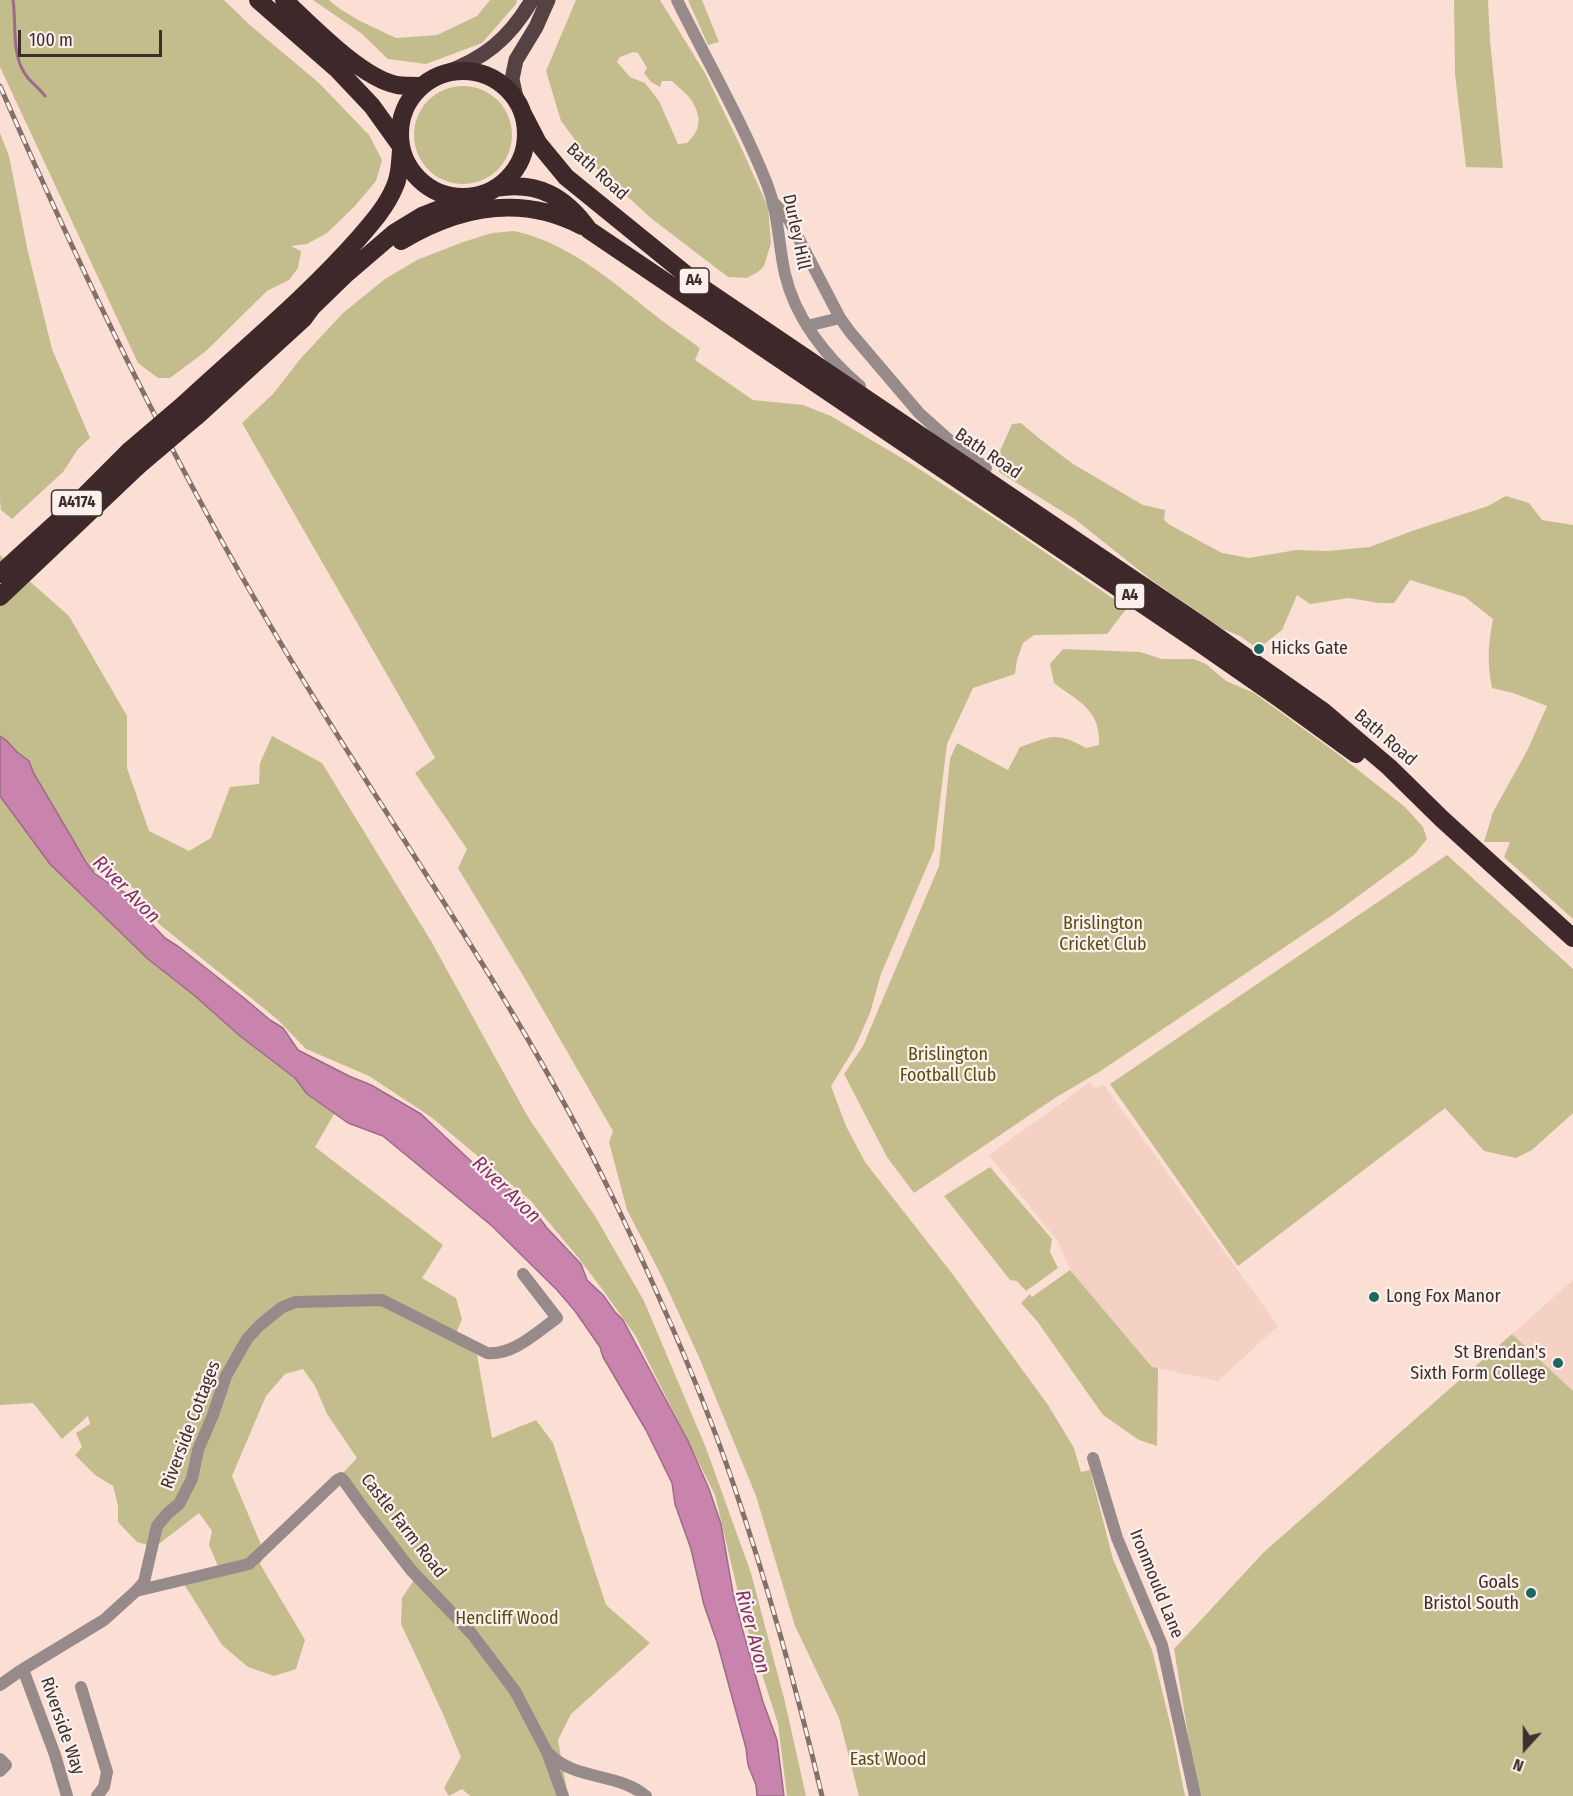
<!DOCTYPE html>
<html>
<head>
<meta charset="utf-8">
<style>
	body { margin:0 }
	#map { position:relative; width:1573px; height:1796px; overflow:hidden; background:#fcdfd4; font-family:"Fira Sans Condensed",sans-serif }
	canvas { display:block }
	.north { position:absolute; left:1495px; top:1718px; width:60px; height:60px; -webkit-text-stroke:4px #fcf0ec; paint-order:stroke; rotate:201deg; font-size:16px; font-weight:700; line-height:24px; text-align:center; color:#3b302c }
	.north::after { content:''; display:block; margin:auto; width:21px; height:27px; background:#3b302c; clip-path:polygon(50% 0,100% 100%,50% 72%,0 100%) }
	.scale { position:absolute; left:18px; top:30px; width:144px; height:27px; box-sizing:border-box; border:3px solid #3b302c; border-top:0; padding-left:8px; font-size:18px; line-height:21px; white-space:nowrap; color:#3b302c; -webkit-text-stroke:4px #fcf0ec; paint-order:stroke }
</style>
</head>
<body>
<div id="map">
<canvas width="1573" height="1796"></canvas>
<div class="north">N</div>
<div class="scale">100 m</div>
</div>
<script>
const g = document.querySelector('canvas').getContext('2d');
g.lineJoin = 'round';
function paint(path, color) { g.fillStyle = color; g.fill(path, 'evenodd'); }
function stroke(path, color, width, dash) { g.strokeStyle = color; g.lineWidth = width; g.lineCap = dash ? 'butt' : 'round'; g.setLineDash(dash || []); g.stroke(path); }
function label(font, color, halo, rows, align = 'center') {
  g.font = font + ' "Fira Sans Condensed",sans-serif'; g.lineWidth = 4.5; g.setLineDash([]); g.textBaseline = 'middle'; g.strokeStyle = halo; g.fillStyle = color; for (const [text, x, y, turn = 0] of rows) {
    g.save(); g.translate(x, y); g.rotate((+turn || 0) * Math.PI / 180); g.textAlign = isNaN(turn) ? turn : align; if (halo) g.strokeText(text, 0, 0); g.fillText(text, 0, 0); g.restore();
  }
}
paint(new Path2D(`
	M 1090,1082 L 1095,1089 L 1104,1085 L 1278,1326 L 1218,1381 L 1152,1367 L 1070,1270 L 1059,1243 L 989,1155 Z
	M 1573,1280 L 1573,1391 L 1512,1334 Z`), '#f4d1c3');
paint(new Path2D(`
	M 0,0 L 224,0 L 251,26 L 319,83 L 369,135 L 382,160 L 376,181 L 354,207 L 327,233 L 307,244 L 291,246 L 301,251 L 298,268 L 289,280 L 267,291 L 206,351 L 170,378 L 158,378 L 138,363 L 0,67 Z
	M 313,0 L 329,0 L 340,9 L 360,21 L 396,38 L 437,35 L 477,16 L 490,0 L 517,0 L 516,4 L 482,43 L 426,64 L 388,59 L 361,33 Z
	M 576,0 L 660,0 L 705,73 L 740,145 L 768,207 L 771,243 L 764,266 L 758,272 L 747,278 L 728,277 L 652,219 L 596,168 L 561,121 L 546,71 ZM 633,52 L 638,53 L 647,68 L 644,73 L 651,82 L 660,87 L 662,81 L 672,81 C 679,88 689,95 693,103 C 702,119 700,131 687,143 L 678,144 L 659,101 L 645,83 L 630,77 L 617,62 L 620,57 Z
	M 688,0 L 702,0 L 719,42 L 708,45 Z
	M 1454,0 L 1488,0 L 1490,41 L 1503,168 L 1466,167 L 1455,74 Z
	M414 135a49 49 0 1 1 98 0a49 49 0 1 1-98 0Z
	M 0,133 L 9,156 L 28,252 L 52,349 L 90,438 L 78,449 L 63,472 L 12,519 L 1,510 L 0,500 Z
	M 514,231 C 568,243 609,279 651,312 C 667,325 684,336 700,348 L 695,360 L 753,400 L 803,405 L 831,416 L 910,463 L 1002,523 L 1127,608 L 1107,634 L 1034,635 L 1023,643 L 1017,660 L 1015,674 L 973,688 L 947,744 L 934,850 L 881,974 L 870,1013 L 854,1049 L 831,1086 L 846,1126 L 865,1162 L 954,1276 L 1048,1405 L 1074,1448 L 1081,1472 L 1090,1470 L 1113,1559 L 1152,1650 L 1172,1731 L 1185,1796 L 859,1796 L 839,1718 L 795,1626 L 756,1496 L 699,1357 L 661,1275 L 627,1210 L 609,1142 L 613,1131 L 524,977 L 458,868 L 467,849 L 415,773 L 435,758 L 242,423 L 273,394 L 301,358 L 343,313 L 385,279 L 417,260 L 463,242 L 492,233 Z
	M 1021,423 L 1040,439 L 1073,464 L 1143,505 L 1165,510 L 1164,520 L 1170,525 L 1222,553 L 1249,558 L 1296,550 L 1328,551 L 1370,547 L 1412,531 L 1488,506 L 1506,496 L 1529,503 L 1542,520 L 1573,525 L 1573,919 L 1504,857 L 1510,842 L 1484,842 L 1493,812 L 1527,751 L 1547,706 L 1513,693 L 1492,688 C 1487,662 1488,645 1493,619 L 1465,597 L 1410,580 L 1394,603 L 1379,603 L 1349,598 L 1310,604 L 1297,595 L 1282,630 L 1258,649 L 1240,636 L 1223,629 L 1150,579 L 1076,520 L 999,472 L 1000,451 L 1012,424 Z
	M 0,555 L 69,616 L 127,716 L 127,768 L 149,831 L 189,851 L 211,838 L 230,787 L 259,784 L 260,763 L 272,736 L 322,763 L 431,941 L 528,1117 L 595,1216 L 644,1301 L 706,1448 L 751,1573 L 785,1702 L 806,1796 L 787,1796 L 778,1724 L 744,1618 L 715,1495 L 635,1335 L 602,1289 L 577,1256 L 530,1200 L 431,1117 L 369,1076 L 306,1049 L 277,1019 L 159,924 L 138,891 L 101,868 L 94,872 L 71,837 L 33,772 L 29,761 L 17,752 L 6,740 L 0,736 Z
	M 1063,649 L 1140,652 L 1162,659 L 1194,659 L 1206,664 L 1226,681 L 1254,693 L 1338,754 L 1405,807 L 1423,827 L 1427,839 L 1414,855 L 1334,914 L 1099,1072 L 1055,1098 L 914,1193 L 887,1157 L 844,1074 L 863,1046 L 939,866 L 950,759 L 957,743 L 1008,770 L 1020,747 C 1052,736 1055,731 1086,748 L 1099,745 C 1101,710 1079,702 1054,683 L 1050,664 Z
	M 0,796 L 50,864 L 148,959 L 195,996 L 219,1018 L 295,1078 L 307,1094 L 334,1114 L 315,1147 L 443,1245 L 422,1278 L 456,1298 L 462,1319 L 454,1338 L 477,1355 L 492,1438 L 536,1420 L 553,1443 L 606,1605 L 650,1643 L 571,1714 L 558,1740 L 568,1796 L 470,1796 L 462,1789 L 449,1796 L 444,1788 L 461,1757 L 443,1714 L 401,1624 L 402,1598 L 418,1574 L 342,1474 L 357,1458 L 327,1414 L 315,1386 L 303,1369 L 285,1374 L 266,1396 L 232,1476 L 265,1554 L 260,1564 L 305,1640 L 296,1669 L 274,1676 L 248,1667 L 222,1645 L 184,1584 L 221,1573 L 209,1545 L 212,1531 L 199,1513 L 155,1547 L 137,1542 L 118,1522 L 118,1506 L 113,1486 L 95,1475 L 75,1455 L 82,1447 L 76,1433 L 90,1424 L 88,1416 L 62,1439 L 33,1403 L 0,1405 Z
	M 1447,855 L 1573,969 L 1573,1113 L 1532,1150 L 1516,1158 L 1484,1151 L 1445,1108 L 1238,1266 L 1110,1084 Z
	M 990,1167 L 1052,1239 L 1050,1252 L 1058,1268 L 1026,1291 L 1017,1281 L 1010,1280 L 944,1196 Z
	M 1070,1270 L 1152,1367 L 1158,1368 L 1157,1446 L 1139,1440 L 1103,1415 L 1037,1321 L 1021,1303 L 1030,1294 L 1032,1297 Z
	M 1512,1334 L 1573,1391 L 1573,1796 L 1198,1796 L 1174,1649 L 1264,1552 Z`), '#c3bd8e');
const water = new Path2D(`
	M 0,736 L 6,740 L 17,752 L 29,761 L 33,772 L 86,862 L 94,873 L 116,888 L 137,899 L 141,905 L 144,916 L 165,938 L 179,947 L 244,998 L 270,1020 L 283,1028 L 298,1050 L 349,1076 L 371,1085 L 421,1114 L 474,1164 L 523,1198 L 528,1203 L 547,1228 L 581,1264 L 587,1280 L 603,1295 L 615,1312 L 623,1320 L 688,1441 L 709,1489 L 721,1524 L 733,1593 L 744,1635 L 763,1702 L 777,1740 L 784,1796 L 757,1796 L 756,1785 L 748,1765 L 746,1748 L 717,1642 L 704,1605 L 691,1549 L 675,1504 L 672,1483 L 646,1430 L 603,1357 L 600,1347 L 575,1311 L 557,1290 L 492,1226 L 383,1136 L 348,1123 L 307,1094 L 295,1078 L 240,1036 L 195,996 L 148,959 L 50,864 L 0,796 Z`);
paint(water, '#c984ad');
stroke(water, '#9e6b86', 1.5);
stroke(new Path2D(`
	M 13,0 C 17,26 10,56 28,78 C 33,84 40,89 45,96`), '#9e6b86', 3);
stroke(new Path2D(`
	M 677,0 C 707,61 742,121 767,184 C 779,215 778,243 785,274 C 795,318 826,357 860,386
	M 775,204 L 789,220 L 840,318 L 850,332 L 919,413 L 948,439 L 986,468
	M 807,326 L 840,318
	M 1093,1458 L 1117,1538 L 1162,1645 L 1195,1796
	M 136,1591 L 144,1582 L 157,1526 L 168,1513 L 179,1504 L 192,1479 L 198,1450 L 213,1415 L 226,1376 L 247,1339 L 260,1325 L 281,1308 L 295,1302 L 382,1300 L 487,1353 C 513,1356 537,1332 557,1318 L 523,1274
	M 20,1671 L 24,1672 L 55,1755 L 67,1796
	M 0,1685 L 20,1671 L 104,1620 L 136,1591 L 249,1564 L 337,1480 L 341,1478 L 344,1481 L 364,1509 L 411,1570 L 472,1634 L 515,1691 L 547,1752 L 563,1796
	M 81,1687 L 107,1772 L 104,1787 L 97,1796
	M 548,1753 C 575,1781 617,1772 646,1796
	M 0,1759 L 6,1765 L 0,1771`), '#978a8b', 12);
stroke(new Path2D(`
	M 442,74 C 484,59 509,39 532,0
	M 517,102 L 512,79 L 516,60 L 536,27 L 548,0`), '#564143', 15);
stroke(new Path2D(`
	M 258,0 L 338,70 L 372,106 L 400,145
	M 284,0 C 311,25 361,78 397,85 C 404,86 413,86 421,86
	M400 134a63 63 0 1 1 126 0a63 63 0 1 1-126 0Z
	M 523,114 L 538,143 L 566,177 L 704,289 L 1202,626 L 1323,711 L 1389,767 L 1442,819 L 1573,938
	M 496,188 C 537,181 565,196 589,230 L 1194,639 L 1279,698 L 1356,754
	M 401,241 C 458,207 521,194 582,226
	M 184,404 C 242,350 305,299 358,239 C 372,223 387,206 395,186 C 400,175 400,162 401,150
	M 197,416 L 304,318 L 312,307 L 345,275 L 394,233 L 422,216 L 468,198
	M 0,574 L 67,513 L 129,451
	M 0,597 L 137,467`), '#3f282a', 18);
const rail = new Path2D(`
	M 0,86 C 83,276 173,463 280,642 C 391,828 520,1004 614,1200 C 658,1292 700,1386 733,1483 C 768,1586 797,1690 822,1796`);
stroke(rail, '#827069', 5);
stroke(rail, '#fcf0ec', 3, [9]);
stroke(new Path2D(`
	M 129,451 L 184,404
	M 137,467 L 197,416`), '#3f282a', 18);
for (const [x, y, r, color] of [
	[1259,649,6,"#1c6863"],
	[1374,1297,6,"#1c6863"],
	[1558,1363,6,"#1c6863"],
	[1531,1593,6,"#1c6863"]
]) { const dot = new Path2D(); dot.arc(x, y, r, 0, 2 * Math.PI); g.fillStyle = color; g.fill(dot); stroke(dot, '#fcf0ec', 2); }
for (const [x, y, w] of [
	[694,281,30],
	[77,503,51],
	[1130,596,30]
]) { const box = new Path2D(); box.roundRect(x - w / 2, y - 13, w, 26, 4.5); g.fillStyle = '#fcf0ec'; g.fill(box); stroke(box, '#3b302c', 1.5); }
label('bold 16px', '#3b302c', null, [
	["A4",694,281],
	["A4174",77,503],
	["A4",1130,596]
]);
label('18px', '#3b302c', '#fcf0ec', [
	["Bath Road",597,172,42],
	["Durley Hill",796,232,78],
	["Bath Road",988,454,34],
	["Bath Road",1385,738,41],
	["Riverside Cottages",191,1425,-69],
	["Castle Farm Road",403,1526,52],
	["Ironmould Lane",1156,1584,68],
	["Riverside Way",62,1726,71]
]);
label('18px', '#3b302c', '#fcf0ec', [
	["Hicks Gate",1271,649],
	["Long Fox Manor",1386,1297],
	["St Brendan's",1546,1353,"right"],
	["Sixth Form College",1546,1374,"right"],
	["Goals",1519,1583,"right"],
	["Bristol South",1519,1604,"right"]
], 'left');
label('18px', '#574e12', '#fcf0ec', [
	["Brislington",1103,924],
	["Cricket Club",1103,945],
	["Brislington",948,1055],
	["Football Club",948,1076],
	["Hencliff Wood",507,1619],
	["East Wood",888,1760]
]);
label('italic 20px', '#833166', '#fcf0ec', [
	["River Avon",126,890,45],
	["River Avon",506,1190,44],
	["River Avon",752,1632,75]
]);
</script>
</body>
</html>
